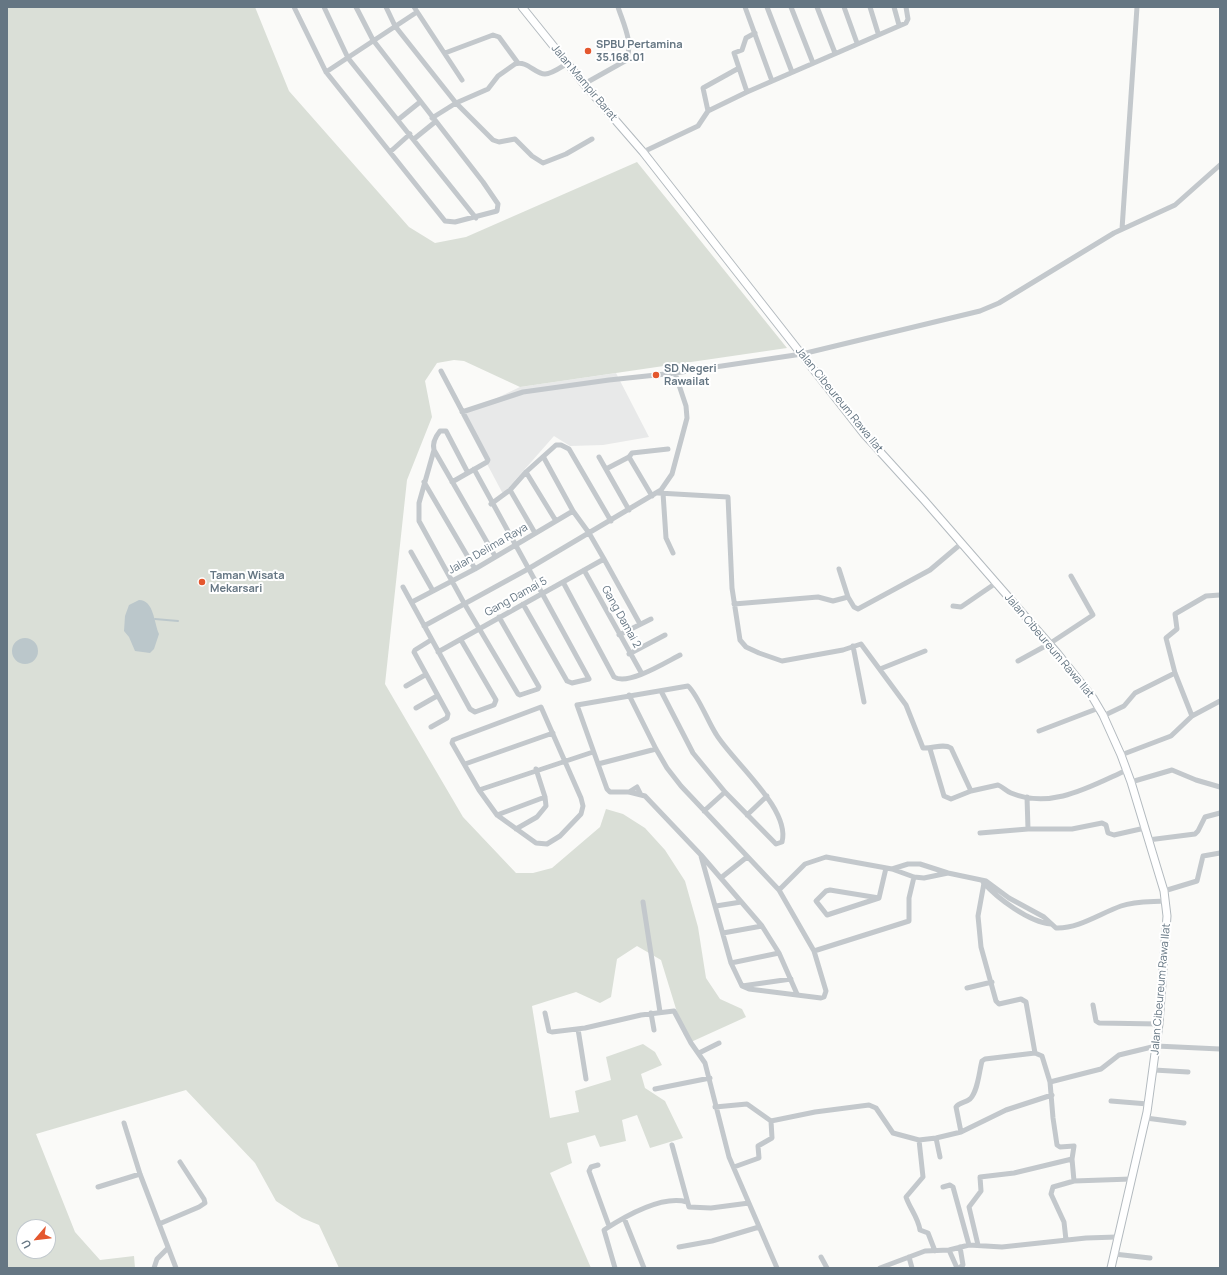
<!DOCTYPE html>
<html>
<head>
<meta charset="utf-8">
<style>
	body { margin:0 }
	#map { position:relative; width:1227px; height:1275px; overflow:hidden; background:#fafaf8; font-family:Manrope,sans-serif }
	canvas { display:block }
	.frame { position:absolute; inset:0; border:8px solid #657683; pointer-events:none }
	.north { position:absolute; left:16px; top:1219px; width:40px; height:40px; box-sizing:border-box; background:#fff; border:1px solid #c1c8cd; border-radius:50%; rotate:242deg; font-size:11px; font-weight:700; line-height:16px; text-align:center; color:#657683 }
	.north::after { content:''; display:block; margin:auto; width:14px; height:18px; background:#e4572e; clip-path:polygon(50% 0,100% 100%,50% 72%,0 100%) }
</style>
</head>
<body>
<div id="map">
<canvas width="1227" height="1275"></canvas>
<div class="frame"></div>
<div class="north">U</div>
</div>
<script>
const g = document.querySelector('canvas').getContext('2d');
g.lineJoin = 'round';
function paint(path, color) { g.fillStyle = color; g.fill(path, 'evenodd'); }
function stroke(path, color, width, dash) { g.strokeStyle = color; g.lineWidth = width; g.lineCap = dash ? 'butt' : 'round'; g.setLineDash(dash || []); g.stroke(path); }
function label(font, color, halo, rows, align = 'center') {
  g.font = font + ' Manrope,sans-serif'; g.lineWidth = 4; g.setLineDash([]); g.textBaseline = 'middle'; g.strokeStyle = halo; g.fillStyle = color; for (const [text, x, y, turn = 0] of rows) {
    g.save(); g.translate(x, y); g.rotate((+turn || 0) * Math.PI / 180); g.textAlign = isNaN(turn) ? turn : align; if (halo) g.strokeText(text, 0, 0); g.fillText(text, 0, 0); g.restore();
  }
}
paint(new Path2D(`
	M 616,373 L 649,437 L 603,445 L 570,446 L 554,436 L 503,494 L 461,415 L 520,387 Z`), '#e8e9e9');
paint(new Path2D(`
	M 7,7 L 255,7 L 289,91 L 409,227 L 435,243 L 466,237 L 637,162 L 787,348 L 520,387 L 464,361 L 454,360 L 437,363 L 425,381 L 432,417 L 407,480 L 385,684 L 463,817 L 516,873 L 533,873 L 552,868 L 600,827 L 606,809 L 623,814 L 645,828 L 665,850 L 685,881 L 698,927 L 706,978 L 720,999 L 742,1009 L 746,1017 L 691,1042 L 684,1035 L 661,960 L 637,946 L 617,959 L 611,997 L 600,1003 L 576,992 L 532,1006 L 550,1118 L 579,1112 L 575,1091 L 611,1080 L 606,1057 L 643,1044 L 655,1052 L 662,1065 L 641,1074 L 645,1088 L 665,1101 L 683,1138 L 650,1148 L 637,1115 L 622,1120 L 626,1141 L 600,1147 L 595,1135 L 567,1143 L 572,1163 L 550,1173 L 591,1268 L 339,1268 L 319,1225 L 302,1218 L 276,1201 L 255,1163 L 186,1090 L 36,1134 L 75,1232 L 100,1260 L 134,1256 L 135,1268 L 7,1268 ZM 24,1227 L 48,1227 L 48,1251 L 24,1251 Z`), '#dadfd7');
paint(new Path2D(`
	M 139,600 C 154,600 154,623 159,634 L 154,649 L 150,653 L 135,651 L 129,637 L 124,631 L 125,616 L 129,605 Z
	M12 651a13 13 0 1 1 26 0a13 13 0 1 1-26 0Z`), '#bbc7cb');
stroke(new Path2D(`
	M 155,619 L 178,621`), '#bbc7cb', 2);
const secondary = new Path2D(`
	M 522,7 L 584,84 L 643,152 L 864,434 L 924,500 L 1058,654 L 1093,698 L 1103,715 L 1121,755 L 1131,782 L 1164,891 L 1167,916 L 1159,1024 L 1147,1112 L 1111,1268`);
stroke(secondary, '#b3babf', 9);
stroke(new Path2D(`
	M 294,7 L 326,72 L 445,221 L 455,222 L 497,211 L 498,204 L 483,182 L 373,40 L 356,7
	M 324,7 L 348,58 L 476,218
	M 386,7 L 395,26 L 456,103 L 493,140 L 499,142 L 515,139 L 532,156 L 543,163 L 566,154 L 592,139
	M 414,7 L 462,80
	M 745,7 L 772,81
	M 767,7 L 792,72
	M 791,7 L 813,63
	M 817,7 L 835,53
	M 844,7 L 857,43
	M 870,7 L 878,33
	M 894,7 L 899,25
	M 445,53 L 493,35 L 499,37 L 518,63
	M 739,68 L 747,92
	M 326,72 L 417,12
	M 584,84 L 625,61 C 635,46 623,23 618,7
	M 708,111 L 703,88 L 739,68 L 734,53 L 742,50 L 746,38 L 755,33
	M 432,118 L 456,103 L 488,89 L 498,76 L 515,64 C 527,60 535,74 545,74 C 552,74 561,67 568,63
	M 399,119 L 420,102
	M 414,139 L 435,122
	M 390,152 L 410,134
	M 643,152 L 698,126 L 708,111 L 747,92 L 906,23 L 908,19 L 906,7
	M 1122,229 L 1137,7
	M 441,371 L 488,460 L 487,462 L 452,482
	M 462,412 L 523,392 L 609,380 L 675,373 L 802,354 L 980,311 L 999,303 L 1114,233 L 1175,205 L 1220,165
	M 434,450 L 495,556
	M 599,457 L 629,510
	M 629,457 L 652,496
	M 544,458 L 573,511 L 589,533 L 604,559 L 640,624
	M 474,469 L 589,679 L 572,683 L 567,681 L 523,604
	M 606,469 L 629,457 L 632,453 L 668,449
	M 526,472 L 556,521
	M 468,473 L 446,431 L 440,431 C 436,436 432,443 434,450 L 419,503 L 419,521 L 464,603 L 518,694 L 520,695 L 538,689 L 539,687 L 499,617
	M 424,482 L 475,569
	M 510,490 L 535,533
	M 658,493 L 728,497 L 732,588 L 740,640 L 746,647 L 759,653 L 782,661 L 843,650 L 861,644 L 906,705 L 923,748 C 932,749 943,743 951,748 L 971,791 L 998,785 C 1003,787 1006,791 1011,793 C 1052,810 1091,786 1127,770
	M 663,493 L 666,538 L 673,553
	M 491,504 L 510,490 L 526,472 L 556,445 L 561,445 L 569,449 L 611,521
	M 411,552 L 433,591
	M 839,569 L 848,597
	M 584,570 L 642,674
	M 563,582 L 614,677 C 628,686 666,662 680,655
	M 403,587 L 470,709 L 475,712 L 494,705 L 496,700 L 461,640
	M 412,602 L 475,569 L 573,511
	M 734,604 L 818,597 L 833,601 L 848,597 L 854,607 L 858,609 L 930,570 L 962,543
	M 953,606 L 961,607 L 996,583
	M 424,626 L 528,569 L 661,490 L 672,474 L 687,418 L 686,406 L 675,373
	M 619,635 L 651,619
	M 853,646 L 864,702
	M 438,652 L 604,559
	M 629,654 L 665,635
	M 1018,661 L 1049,644 L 1093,615 L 1071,576
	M 880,669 L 925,651
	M 406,686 L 425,675
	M 661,691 L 693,753 L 725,792 L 776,844 L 782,842 C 791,809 732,761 716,734 C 708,722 698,695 688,686 L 577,705 L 607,789 L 610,792 L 629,792 L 645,796 L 701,855 L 762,926 L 779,953 L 797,994
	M 629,695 L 656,749 L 667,768 L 681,786 L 779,890 L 814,951 L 826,991 L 824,997 L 821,998 L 749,989 L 742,986 L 731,963 L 701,856
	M 541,707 L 581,798 L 583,806 L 581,814 L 560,836 L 547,844 L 536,843 L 497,815 L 479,790 L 452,743 L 453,740 Z
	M 416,708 L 437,696
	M 1103,716 L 1124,706 L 1135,693 L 1175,673
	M 1192,716 L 1175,673 L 1166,638 L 1177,629 L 1175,614 L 1206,596 L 1220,595
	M 431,727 L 447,718 L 448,714 L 414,652 L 415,650 L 431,640
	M 1039,731 L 1099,708
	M 930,749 L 944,796 L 951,799 L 971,791
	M 1121,755 L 1171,736 L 1192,716 L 1220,701
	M 465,764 L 553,733
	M 598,764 L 656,749
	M 1131,782 L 1172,770 L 1196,780 L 1220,787
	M 479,790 L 593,752
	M 629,792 L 637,787 L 641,795
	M 1027,797 L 1028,829 L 1072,829 L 1102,823 L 1106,825 L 1108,833 L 1114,835 L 1145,828
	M 704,811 L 725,792
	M 497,815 L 545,797
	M 747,815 L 767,796
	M 516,829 L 537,817 L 546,806 L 545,797 L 536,769
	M 980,833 L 1028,829
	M 1148,840 L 1195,834 L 1198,831 L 1205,817 L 1220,813
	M 892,869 L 908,864 L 920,864 L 948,873 L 986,881 L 1009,898 L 1044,917 L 1056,928 C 1078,929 1101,913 1121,906 C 1135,901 1150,902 1165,901
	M 722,877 L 747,857
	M 983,882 C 998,899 1029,922 1051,924
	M 984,883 L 978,916 L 981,947 L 996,1001 L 999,1004 L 1021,999 L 1026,1002 L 1035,1053
	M 779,890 L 805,864 L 826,857 L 892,869 L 914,877 L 924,878 L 948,873
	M 1164,891 L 1197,881 L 1203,856 L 1220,853
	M 879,898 L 830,890 L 826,891 L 816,901 L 827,915 L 879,898 L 886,868
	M 643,902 L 660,1012
	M 716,906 L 741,902
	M 723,933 L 762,926
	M 814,951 L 909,921 L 909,898 L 914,877
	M 731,963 L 779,953
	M 742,986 L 791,979
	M 967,988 L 992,982
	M 1093,1005 L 1096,1021 L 1099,1023 L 1159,1024
	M 545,1013 L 549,1031 L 552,1032 L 585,1028 L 641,1015 L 674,1011 L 691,1043 L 705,1063 L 729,1157 L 777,1268
	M 651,1013 L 654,1030
	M 578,1029 L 586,1079
	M 699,1053 L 719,1043
	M 1154,1070 L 1188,1072
	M 655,1089 L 710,1078
	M 1111,1101 L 1148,1104
	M 715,1107 L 747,1104 L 771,1121 L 815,1112 L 869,1105 L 876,1108 L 893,1133 L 919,1140 L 936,1138 L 961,1132 L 1006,1110 L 1052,1095
	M 1146,1118 L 1184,1123
	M 124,1123 L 140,1174 L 176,1268
	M 961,1132 L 956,1107 C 959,1102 965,1103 970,1099 C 978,1091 979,1072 982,1061 L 985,1059 L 1035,1053 L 1042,1056 L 1050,1082
	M 936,1138 L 940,1157
	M 919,1140 L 923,1177 L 906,1197 C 910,1209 918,1217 920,1230 L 928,1233 L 935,1251
	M 672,1145 L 689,1207 L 711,1208 L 749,1203
	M 598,1165 L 591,1167 L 589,1171 L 609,1226
	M 734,1167 L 759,1158 L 758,1146 L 772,1138 L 771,1121
	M 1074,1181 L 1072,1159 L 1074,1146 L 1060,1147 L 1057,1145 L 1053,1118 L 1050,1082 L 1101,1069 L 1119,1055 L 1156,1046 L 1220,1049
	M 98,1187 L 140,1174
	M 943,1187 L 950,1185 L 953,1187 L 969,1245
	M 624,1218 L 644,1268
	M 159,1224 L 199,1207 L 205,1203 L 204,1199 L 180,1162
	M 1066,1240 L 1064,1222 L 1051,1194 L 1053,1187 L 1074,1181 L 1131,1179
	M 978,1245 L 969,1207 L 981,1191 L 980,1177 L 1014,1173 L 1072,1159
	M 679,1247 L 712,1241 L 759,1227
	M 949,1250 L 957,1268
	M 1114,1254 L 1150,1258
	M 821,1257 L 827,1268
	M 909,1257 L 912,1268
	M 154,1268 L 157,1259 L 168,1248
	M 615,1268 L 604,1230 C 624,1217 662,1195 687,1202
	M 880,1268 L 925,1251 L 949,1250 L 969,1245 L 1002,1247 L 1086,1238 L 1117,1237
	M 959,1268 L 963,1265 L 960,1247`), '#c3c8cc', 5);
stroke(secondary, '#fff', 7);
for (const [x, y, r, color] of [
	[588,51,4,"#e4572e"],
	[656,375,4,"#e4572e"],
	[202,582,4,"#e4572e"]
]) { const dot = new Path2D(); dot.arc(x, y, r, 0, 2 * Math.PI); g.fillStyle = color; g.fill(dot); stroke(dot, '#fff', 1.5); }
label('bold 11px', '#657683', '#fff', [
	["SPBU Pertamina",596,45],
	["35.168.01",596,58],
	["SD Negeri",664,369],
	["Rawailat",664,382],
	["Taman Wisata",210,576],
	["Mekarsari",210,589]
], 'left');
label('11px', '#657683', '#fff', [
	["Jalan Mampir Barat",584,83,50],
	["Jalan Cibeureum Rawa Ilat",839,400,51],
	["Jalan Delima Raya",488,549,-30],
	["Gang Damai 5",516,597,-29],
	["Gang Damai 2",621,617,61],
	["Jalan Cibeureum Rawa Ilat",1049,646,50],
	["Jalan Cibeureum Rawa Ilat",1161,989,-85]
]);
</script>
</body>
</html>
